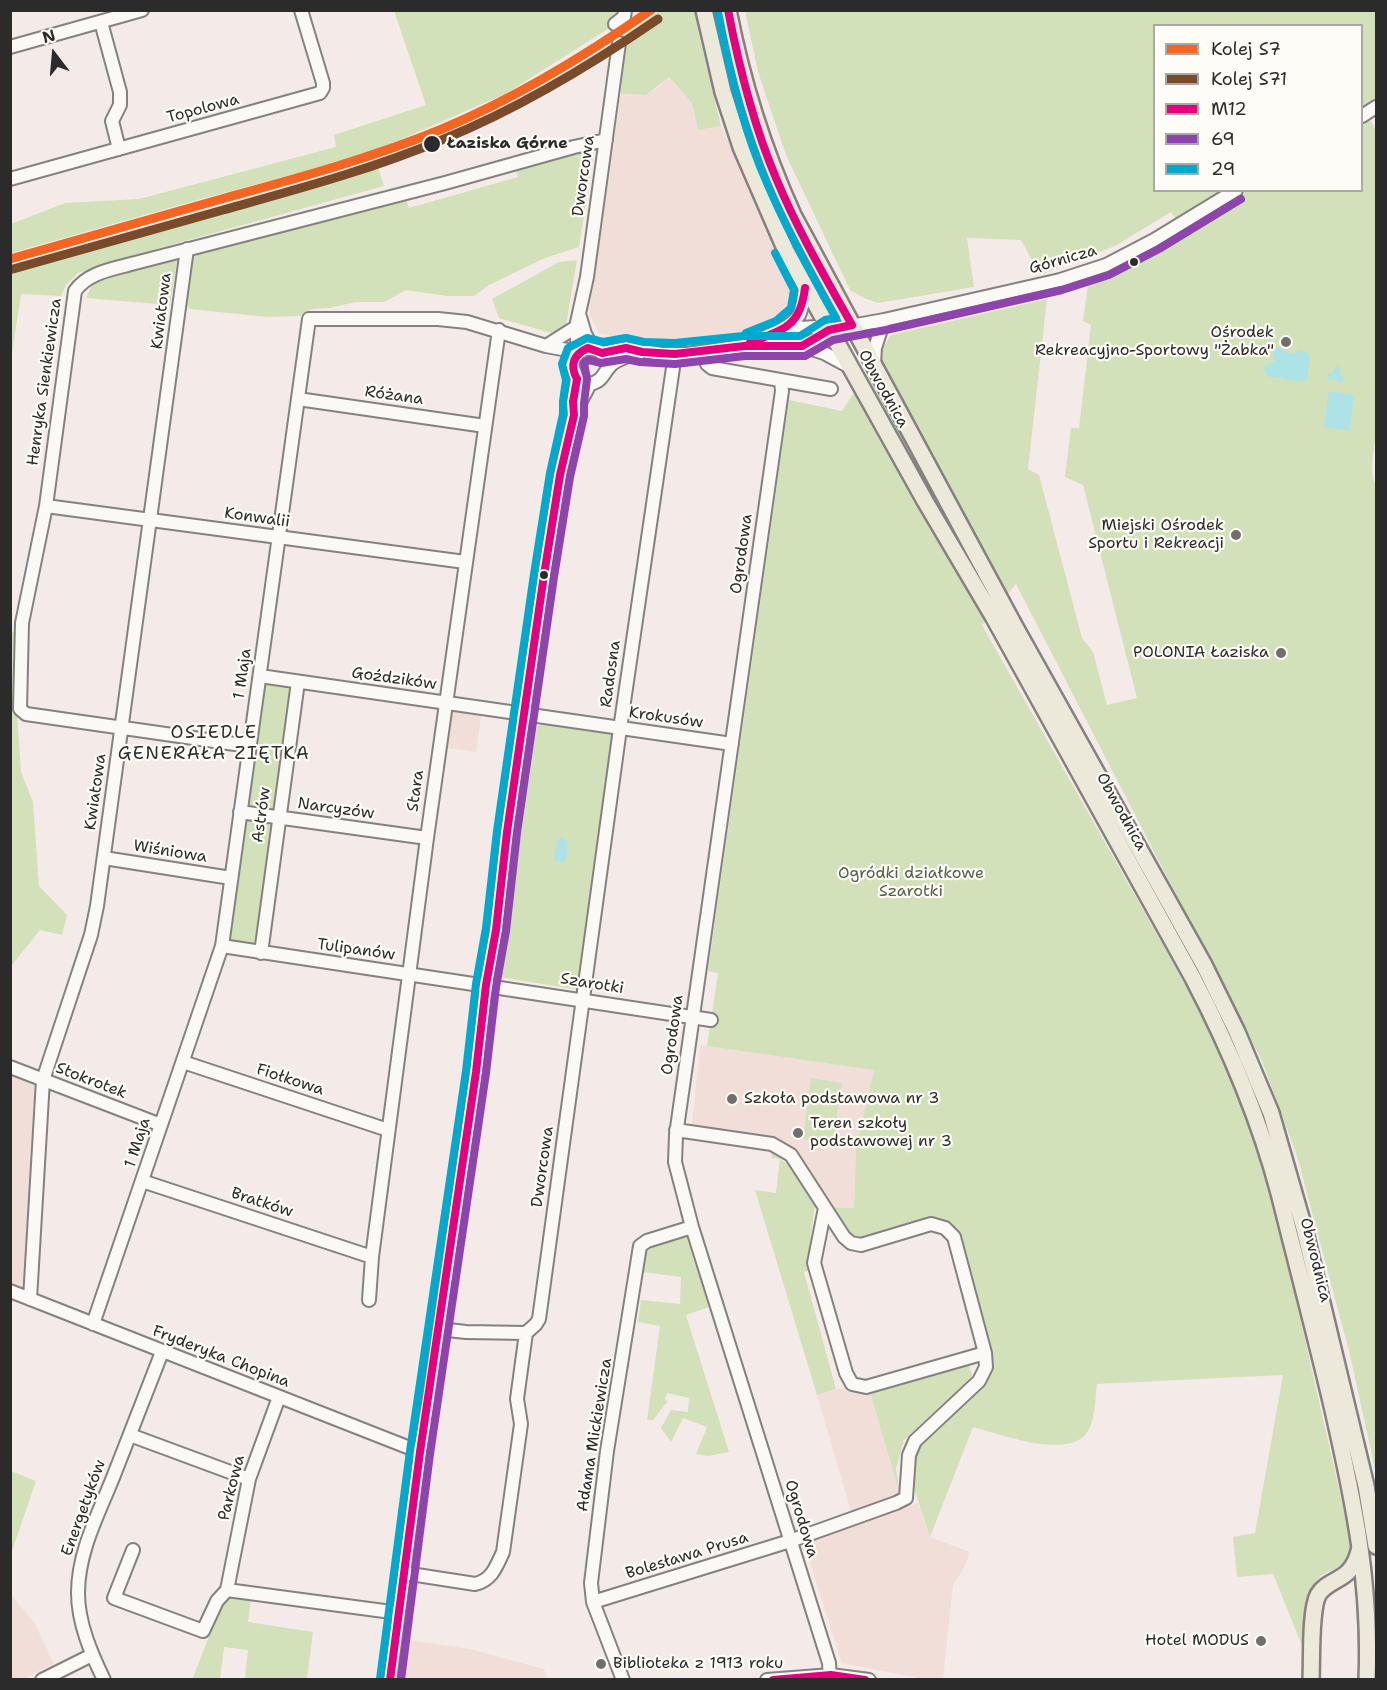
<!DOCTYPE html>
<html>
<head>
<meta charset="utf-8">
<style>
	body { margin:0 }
	#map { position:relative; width:1387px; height:1690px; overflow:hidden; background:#f4ebe8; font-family:"Shantell Sans",sans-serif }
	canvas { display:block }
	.frame { position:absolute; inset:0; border:12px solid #2b2b2b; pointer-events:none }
	.legend { position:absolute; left:1153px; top:24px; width:210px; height:168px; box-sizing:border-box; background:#fdfcf7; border:2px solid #a9a8a5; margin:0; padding:8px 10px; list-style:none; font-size:18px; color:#2b2b2b }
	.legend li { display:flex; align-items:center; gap:12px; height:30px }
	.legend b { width:30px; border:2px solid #a9a8a5 }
	.north { position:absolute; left:24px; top:24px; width:60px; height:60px; -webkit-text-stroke:4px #fdfcf7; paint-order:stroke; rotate:344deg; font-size:16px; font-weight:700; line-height:24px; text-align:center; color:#2b2b2b }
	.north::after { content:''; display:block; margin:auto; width:21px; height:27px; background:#2b2b2b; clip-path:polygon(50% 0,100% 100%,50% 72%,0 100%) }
</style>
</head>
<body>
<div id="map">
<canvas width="1387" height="1690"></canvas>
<div class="frame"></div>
<ul class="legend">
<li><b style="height:8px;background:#f26522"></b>Kolej S7</li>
<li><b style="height:8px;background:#7a4b2a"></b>Kolej S71</li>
<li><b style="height:8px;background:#e5007d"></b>M12</li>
<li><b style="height:8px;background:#8e44ad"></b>69</li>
<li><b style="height:8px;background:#00a9ce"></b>29</li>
</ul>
<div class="north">N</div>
</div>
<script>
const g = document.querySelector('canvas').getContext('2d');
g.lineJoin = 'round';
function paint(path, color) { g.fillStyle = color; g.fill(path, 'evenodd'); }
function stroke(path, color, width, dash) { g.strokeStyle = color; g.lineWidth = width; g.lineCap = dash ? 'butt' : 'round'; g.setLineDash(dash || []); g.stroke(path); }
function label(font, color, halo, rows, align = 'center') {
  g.font = font + ' "Shantell Sans",sans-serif'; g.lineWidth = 4.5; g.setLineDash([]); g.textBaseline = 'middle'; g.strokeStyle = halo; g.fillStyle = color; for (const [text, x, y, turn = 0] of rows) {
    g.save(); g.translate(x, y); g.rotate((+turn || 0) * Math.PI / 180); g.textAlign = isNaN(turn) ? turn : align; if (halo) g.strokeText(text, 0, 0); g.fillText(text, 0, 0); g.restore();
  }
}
paint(new Path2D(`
	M 668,77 L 692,103 L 698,130 L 721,126 L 796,291 L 795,307 L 785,320 L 752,334 L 703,344 L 639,343 L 599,333 L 589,314 L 621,94 L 646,95 L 660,86 Z
	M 448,705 L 482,710 L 476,752 L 442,747 Z
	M 700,1045 L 875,1070 L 856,1149 L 854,1208 L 833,1208 L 804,1161 L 791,1147 L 781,1141 L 692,1124 Z
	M 11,1073 L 35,1084 L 28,1203 L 26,1301 L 11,1295 Z
	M 847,1387 L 857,1392 L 870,1392 L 901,1498 L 852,1515 L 817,1395 Z
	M 918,1503 L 930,1537 L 970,1552 L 964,1568 L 953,1585 L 943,1679 L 923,1679 L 842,1663 L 803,1542 Z
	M 10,1594 L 34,1622 L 54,1664 L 23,1679 L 11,1679 Z
	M 409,1640 L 470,1649 L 544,1669 L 548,1679 L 403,1679 Z`), '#f2ded8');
paint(new Path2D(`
	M 394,11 L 636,11 L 507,93 L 395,142 L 345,161 L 208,197 L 11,253 L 11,224 L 65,203 L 139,199 L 336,147 L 334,135 L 426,105 Z
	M 659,11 L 695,11 L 699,35 L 721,126 L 698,130 L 692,103 L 669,77 L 646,95 L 621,94 L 626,35 Z
	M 745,11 L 1376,11 L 1376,101 L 1362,110 L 1362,26 L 1154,26 L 1154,190 L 1228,191 L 1177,221 L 1171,212 L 1115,246 L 1040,275 L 1021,240 L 967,238 L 974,287 L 878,303 L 864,298 L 850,290 L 786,155 L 758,72 Z
	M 1369,119 L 1376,130 L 1376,434 C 1374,450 1369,471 1376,486 L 1376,1474 L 1350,1355 L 1297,1156 L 1262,1061 L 1016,584 L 982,625 L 1201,1012 L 1249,1117 L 1282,1232 L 1310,1362 L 1353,1550 C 1342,1575 1329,1566 1318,1579 C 1306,1595 1307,1633 1305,1653 L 1273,1574 L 1237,1577 L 1233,1537 L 1255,1533 L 1283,1375 L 1097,1384 C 1095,1399 1096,1421 1086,1434 C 1065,1459 1000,1434 973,1427 L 930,1537 L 913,1485 L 913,1460 L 920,1445 L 988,1381 L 992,1356 L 960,1234 L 946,1220 L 858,1243 L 848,1235 L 833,1208 L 854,1208 L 856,1149 L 874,1070 L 707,1046 L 718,973 L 708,971 L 789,400 L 842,411 L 891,335 L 1047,299 L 1028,469 L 1039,475 L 1082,638 L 1093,652 L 1107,705 L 1137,698 L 1083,485 L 1065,477 L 1071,428 L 1079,428 L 1091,325 L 1083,321 L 1089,277 L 1158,242 L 1247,191 L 1362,190 L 1362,124 Z
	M 591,147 L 593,157 L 579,247 L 545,258 L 489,285 L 474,296 L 447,296 L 406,290 L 384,302 L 356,302 L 329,308 L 311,309 L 300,316 L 267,317 L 190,309 L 185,303 L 191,253 L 406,199 L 409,208 L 518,177 L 515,168 L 544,163 Z
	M 373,165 L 378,167 L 384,186 L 156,249 L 78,273 L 66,285 L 61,296 L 21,294 L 11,360 L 11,268 Z
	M 178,255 L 170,305 L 86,298 L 92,285 L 99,279 Z
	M 577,260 L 566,325 L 551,333 L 499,318 L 492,299 L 559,262 Z
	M 16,631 L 13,699 L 17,715 L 21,772 L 33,802 L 39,886 L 67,915 L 62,935 L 40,930 L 12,965 L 11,964 L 10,633 Z
	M 264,684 L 292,688 L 274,810 L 247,806 Z
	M 541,724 L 612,733 L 615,736 L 602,840 L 597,845 L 585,926 L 588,932 L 579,990 L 500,977 L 537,726 Z
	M 247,818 L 274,822 L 256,944 L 229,940 Z
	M 811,1078 L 842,1083 L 833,1143 L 803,1139 Z
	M 771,1152 L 786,1163 L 788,1161 L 817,1205 L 814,1211 L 808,1262 L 810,1270 L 804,1272 L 836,1389 L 817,1395 L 755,1190 L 776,1193 L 780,1159 L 772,1158 Z
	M 686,1236 L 709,1307 L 686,1315 L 729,1452 L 708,1456 L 696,1454 L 707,1427 L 683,1418 L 671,1442 L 661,1428 L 671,1410 L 688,1412 L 689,1398 L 667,1393 L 665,1400 L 668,1401 L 653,1420 L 647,1420 L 660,1326 L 638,1322 L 641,1300 L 680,1304 L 681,1277 L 642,1272 L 645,1249 Z
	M 962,1363 L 969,1365 L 972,1375 L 969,1380 L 904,1440 L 896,1469 L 901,1498 L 870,1392 Z
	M 11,1471 L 36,1481 L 11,1554 Z
	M 237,1596 L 251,1599 L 248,1622 L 313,1632 L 307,1679 L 245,1679 L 248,1650 L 224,1647 L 220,1679 L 192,1680 L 222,1603 L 228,1598 Z`), '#d2e1b9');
paint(new Path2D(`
	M 1279,347 L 1285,352 L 1294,354 L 1300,350 L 1306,352 L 1310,357 L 1306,382 L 1283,379 L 1281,377 C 1273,379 1269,378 1264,372 L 1265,365 L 1275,361 L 1273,355 L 1273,350 Z
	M 1338,366 L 1340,369 L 1340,374 L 1344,377 L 1343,381 L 1339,382 L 1336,379 L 1330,381 L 1328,379 L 1328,374 L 1332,373 L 1334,368 Z
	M 1329,391 L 1354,395 L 1349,431 L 1324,427 Z
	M 562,838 L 568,842 L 566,860 L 559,863 L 554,859 L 557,841 Z`), '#ade3e7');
const minor = new Path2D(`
	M 101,22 L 120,92 L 120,105 L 112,121 L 119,149
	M 615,24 L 624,17 L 625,10
	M 10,47 L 142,10
	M 1362,116 L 1376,107
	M 10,179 L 320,93 L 323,88 L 323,83 L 301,10
	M 580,317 L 585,334 L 593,348
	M 783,329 L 817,327 L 829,330
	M 750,343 C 764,337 791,329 799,315 C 803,307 804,297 805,288
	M 546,346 L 576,327
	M 802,346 L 816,339 L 829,330 L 884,320 L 1060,280 L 1106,265 L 1154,240 L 1236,190
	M 703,352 L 707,364 L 712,368 L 831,389
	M 602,353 L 626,348 L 661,354 L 687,354 L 744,346 L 802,346 L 824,353 L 850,367
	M 874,364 L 875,348 L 884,320
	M 608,368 C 608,344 576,342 572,365 L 577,379 L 590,384 C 604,381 603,372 612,364 C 621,357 631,355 641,352
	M 781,381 L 782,391 L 676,1135 L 675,1162 L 692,1227 L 829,1663 L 830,1680
	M 298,399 L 485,426
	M 574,414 L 590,384
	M 46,506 L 465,562
	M 260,676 L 732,744
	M 249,746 L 26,714 L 20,709 L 22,623 L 46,506 L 75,291 C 88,272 114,269 135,263 L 445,183 L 574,147 L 606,140
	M 240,812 L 427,838
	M 104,858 L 231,878
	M 222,946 L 711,1020
	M 261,953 L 298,682
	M 183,1062 L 388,1130
	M 10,1067 L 161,1125
	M 142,1181 L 372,1257
	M 825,1208 L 814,1263 L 846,1373 L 852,1384 L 866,1387 L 985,1353
	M 10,1291 L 420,1452
	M 30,1299 L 43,1080 L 91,935 L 97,906 L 187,249
	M 369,1300 L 372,1257 L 427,838 L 499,330
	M 93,1324 L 222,946 L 309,319 L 438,319 L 467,322 L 546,346 L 578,352 L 576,327 L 587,277 L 619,43
	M 439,1329 L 466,1332 L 526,1333
	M 130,1435 L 249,1479
	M 133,1550 L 114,1598 L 203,1631 L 217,1601 L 227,1590 L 249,1479 L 279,1397
	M 404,1573 L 475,1584 C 492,1580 496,1567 503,1552 L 521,1424 L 517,1399 L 526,1333 L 536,1324 L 539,1319 L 619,736 L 675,354
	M 227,1590 L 399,1613
	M 593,1602 L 790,1541 L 896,1503 L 906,1498 L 909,1455 L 915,1441 L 979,1381 L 986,1367 L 985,1353 L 954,1237 L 945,1228 L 931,1224 L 861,1245 L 851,1243 L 844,1237 L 791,1155 L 772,1144 L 676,1130
	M 42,1680 L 92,1655
	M 104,1680 C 91,1653 78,1623 78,1593 C 78,1551 99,1513 114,1475 C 130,1434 146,1393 162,1352
	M 390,1680 L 420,1452 L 429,1398 L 476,1072 L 486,985 L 496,930 L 507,832 L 544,575 L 560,475 L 574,415 L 573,402 L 577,379
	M 623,1680 L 593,1602 L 591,1583 L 607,1451 L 640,1246 L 647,1241 L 692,1227
	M 767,1680 L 831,1675 L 869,1680`);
const major = new Path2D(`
	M 704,10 L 723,92 L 741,147 L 786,251 L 925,501 L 994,618 L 1193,978 C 1229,1047 1259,1117 1279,1193 C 1297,1265 1316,1337 1333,1410 C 1354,1502 1371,1584 1367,1680
	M 728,10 C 742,82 763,149 793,215 L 1014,625 L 1204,965 L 1237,1032 L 1271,1113 L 1304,1228 L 1366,1486 L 1376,1546
	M 1311,1680 C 1312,1660 1310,1611 1318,1595 C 1325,1583 1339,1581 1348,1572 C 1355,1565 1358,1557 1360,1547`);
stroke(minor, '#858180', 16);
stroke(major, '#858180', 20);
stroke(minor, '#faf9f6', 12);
stroke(major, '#ece8da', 15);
stroke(new Path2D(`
	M 728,10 C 739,67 753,124 776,178 C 797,229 825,277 852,325
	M 750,343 C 783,329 800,328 805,288
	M 577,379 C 569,365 574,354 588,348 L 602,353 L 626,348 L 642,352 L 675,354 L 744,346 L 802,346 L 829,330 L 852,325
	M 390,1680 L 420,1452 L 476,1072 L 486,985 L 496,930 L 507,832 L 544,575 L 560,475 L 574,415 L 573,402 L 577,379
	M 773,1680 L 831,1675 L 865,1680`), '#e5007d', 8);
stroke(new Path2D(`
	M 401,1680 L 430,1454 L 486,1073 L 496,987 L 506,931 L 517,833 L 554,577 L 570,477 L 584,416 L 584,403 L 587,379 L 584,363 L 589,360 L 601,363 L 626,359 L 640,362 L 675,364 L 745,356 L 805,356 L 833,340 L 886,330 L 1062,290 L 1109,275 L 1159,249 L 1241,199`), '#8e44ad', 8);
stroke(new Path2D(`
	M 746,333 L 776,321 L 791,308 L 794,290 L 775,253
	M 380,1679 L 410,1451 L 466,1071 L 476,984 L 486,928 L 497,831 L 534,574 L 550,473 L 563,414 L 563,401 L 566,380 L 562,364 L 568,348 L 587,338 L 603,342 L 626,338 L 644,342 L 675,343 L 743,336 L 800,336 L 825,320 L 836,318 C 811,274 787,230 767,183 C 743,129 729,70 718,12`), '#00a9ce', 8);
stroke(new Path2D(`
	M 10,259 C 82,239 153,218 225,198 C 298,178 372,158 442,129 C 516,98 585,56 651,10`), '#f26522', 9);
stroke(new Path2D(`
	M 13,269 C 83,249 153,229 223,210 C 298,189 373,169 444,139 C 520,108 591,65 658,19`), '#7a4b2a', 9);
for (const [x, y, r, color] of [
	[432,144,9,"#2b2b2b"],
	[1134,262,5,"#2b2b2b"],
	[1286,342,6,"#716e6d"],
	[1236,535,6,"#716e6d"],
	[544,575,5,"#2b2b2b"],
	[1281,653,6,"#716e6d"],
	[732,1099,6,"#716e6d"],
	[798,1133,6,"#716e6d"],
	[1261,1641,6,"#716e6d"],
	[601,1664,6,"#716e6d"]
]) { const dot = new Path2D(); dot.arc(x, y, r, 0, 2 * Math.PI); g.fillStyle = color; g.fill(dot); stroke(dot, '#fdfcf7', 2); }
label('16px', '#2b2b2b', '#fdfcf7', [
	["Topolowa",203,109,-15],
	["Dworcowa",584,176,-82],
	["Górnicza",1063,260,-16],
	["Kwiatowa",162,311,-83],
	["Henryka Sienkiewicza",45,382,-82],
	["Obwodnica",883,389,61],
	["Różana",394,396,8],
	["Konwalii",257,518,8],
	["Ogrodowa",742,554,-82],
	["1 Maja",243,674,-82],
	["Radosna",611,674,-82],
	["Goździków",394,679,8],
	["Krokusów",666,718,8],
	["Stara",416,791,-82],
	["Kwiatowa",96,792,-82],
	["Narcyzów",336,809,8],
	["Obwodnica",1121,812,61],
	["Astrów",262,815,-82],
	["Wiśniowa",170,852,9],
	["Tulipanów",356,950,8],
	["Szarotki",592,984,9],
	["Ogrodowa",673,1035,-82],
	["Fiołkowa",290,1080,18],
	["Stokrotek",91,1081,21],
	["1 Maja",138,1143,-72],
	["Dworcowa",543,1167,-82],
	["Bratków",262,1203,18],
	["Obwodnica",1315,1260,76],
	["Fryderyka Chopina",221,1357,21],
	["Adama Mickiewicza",595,1435,-81],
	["Parkowa",232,1488,-76],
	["Energetyków",84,1508,-70],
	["Ogrodowa",801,1519,73],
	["Bolesława Prusa",687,1556,-17]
]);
label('bold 16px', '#2b2b2b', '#fdfcf7', [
	["Łaziska Górne",447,144]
], 'left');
label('16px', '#2b2b2b', '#fdfcf7', [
	["Ośrodek",1274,333],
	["Rekreacyjno-Sportowy \"Żabka\"",1274,351],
	["Miejski Ośrodek",1224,526],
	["Sportu i Rekreacji",1224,544],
	["POLONIA Łaziska",1269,653],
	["Szkoła podstawowa nr 3",744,1099,"left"],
	["Teren szkoły",810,1124,"left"],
	["podstawowej nr 3",810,1142,"left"],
	["Hotel MODUS",1249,1641],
	["Biblioteka z 1913 roku",613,1664,"left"]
], 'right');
label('16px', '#555f4a', '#fdfcf7', [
	["Ogródki działkowe",911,874],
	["Szarotki",911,892]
]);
g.letterSpacing = '1.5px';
label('18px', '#2b2b2b', '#fdfcf7', [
	["OSIEDLE",214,733],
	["GENERAŁA ZIĘTKA",214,754]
]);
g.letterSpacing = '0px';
</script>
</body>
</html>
